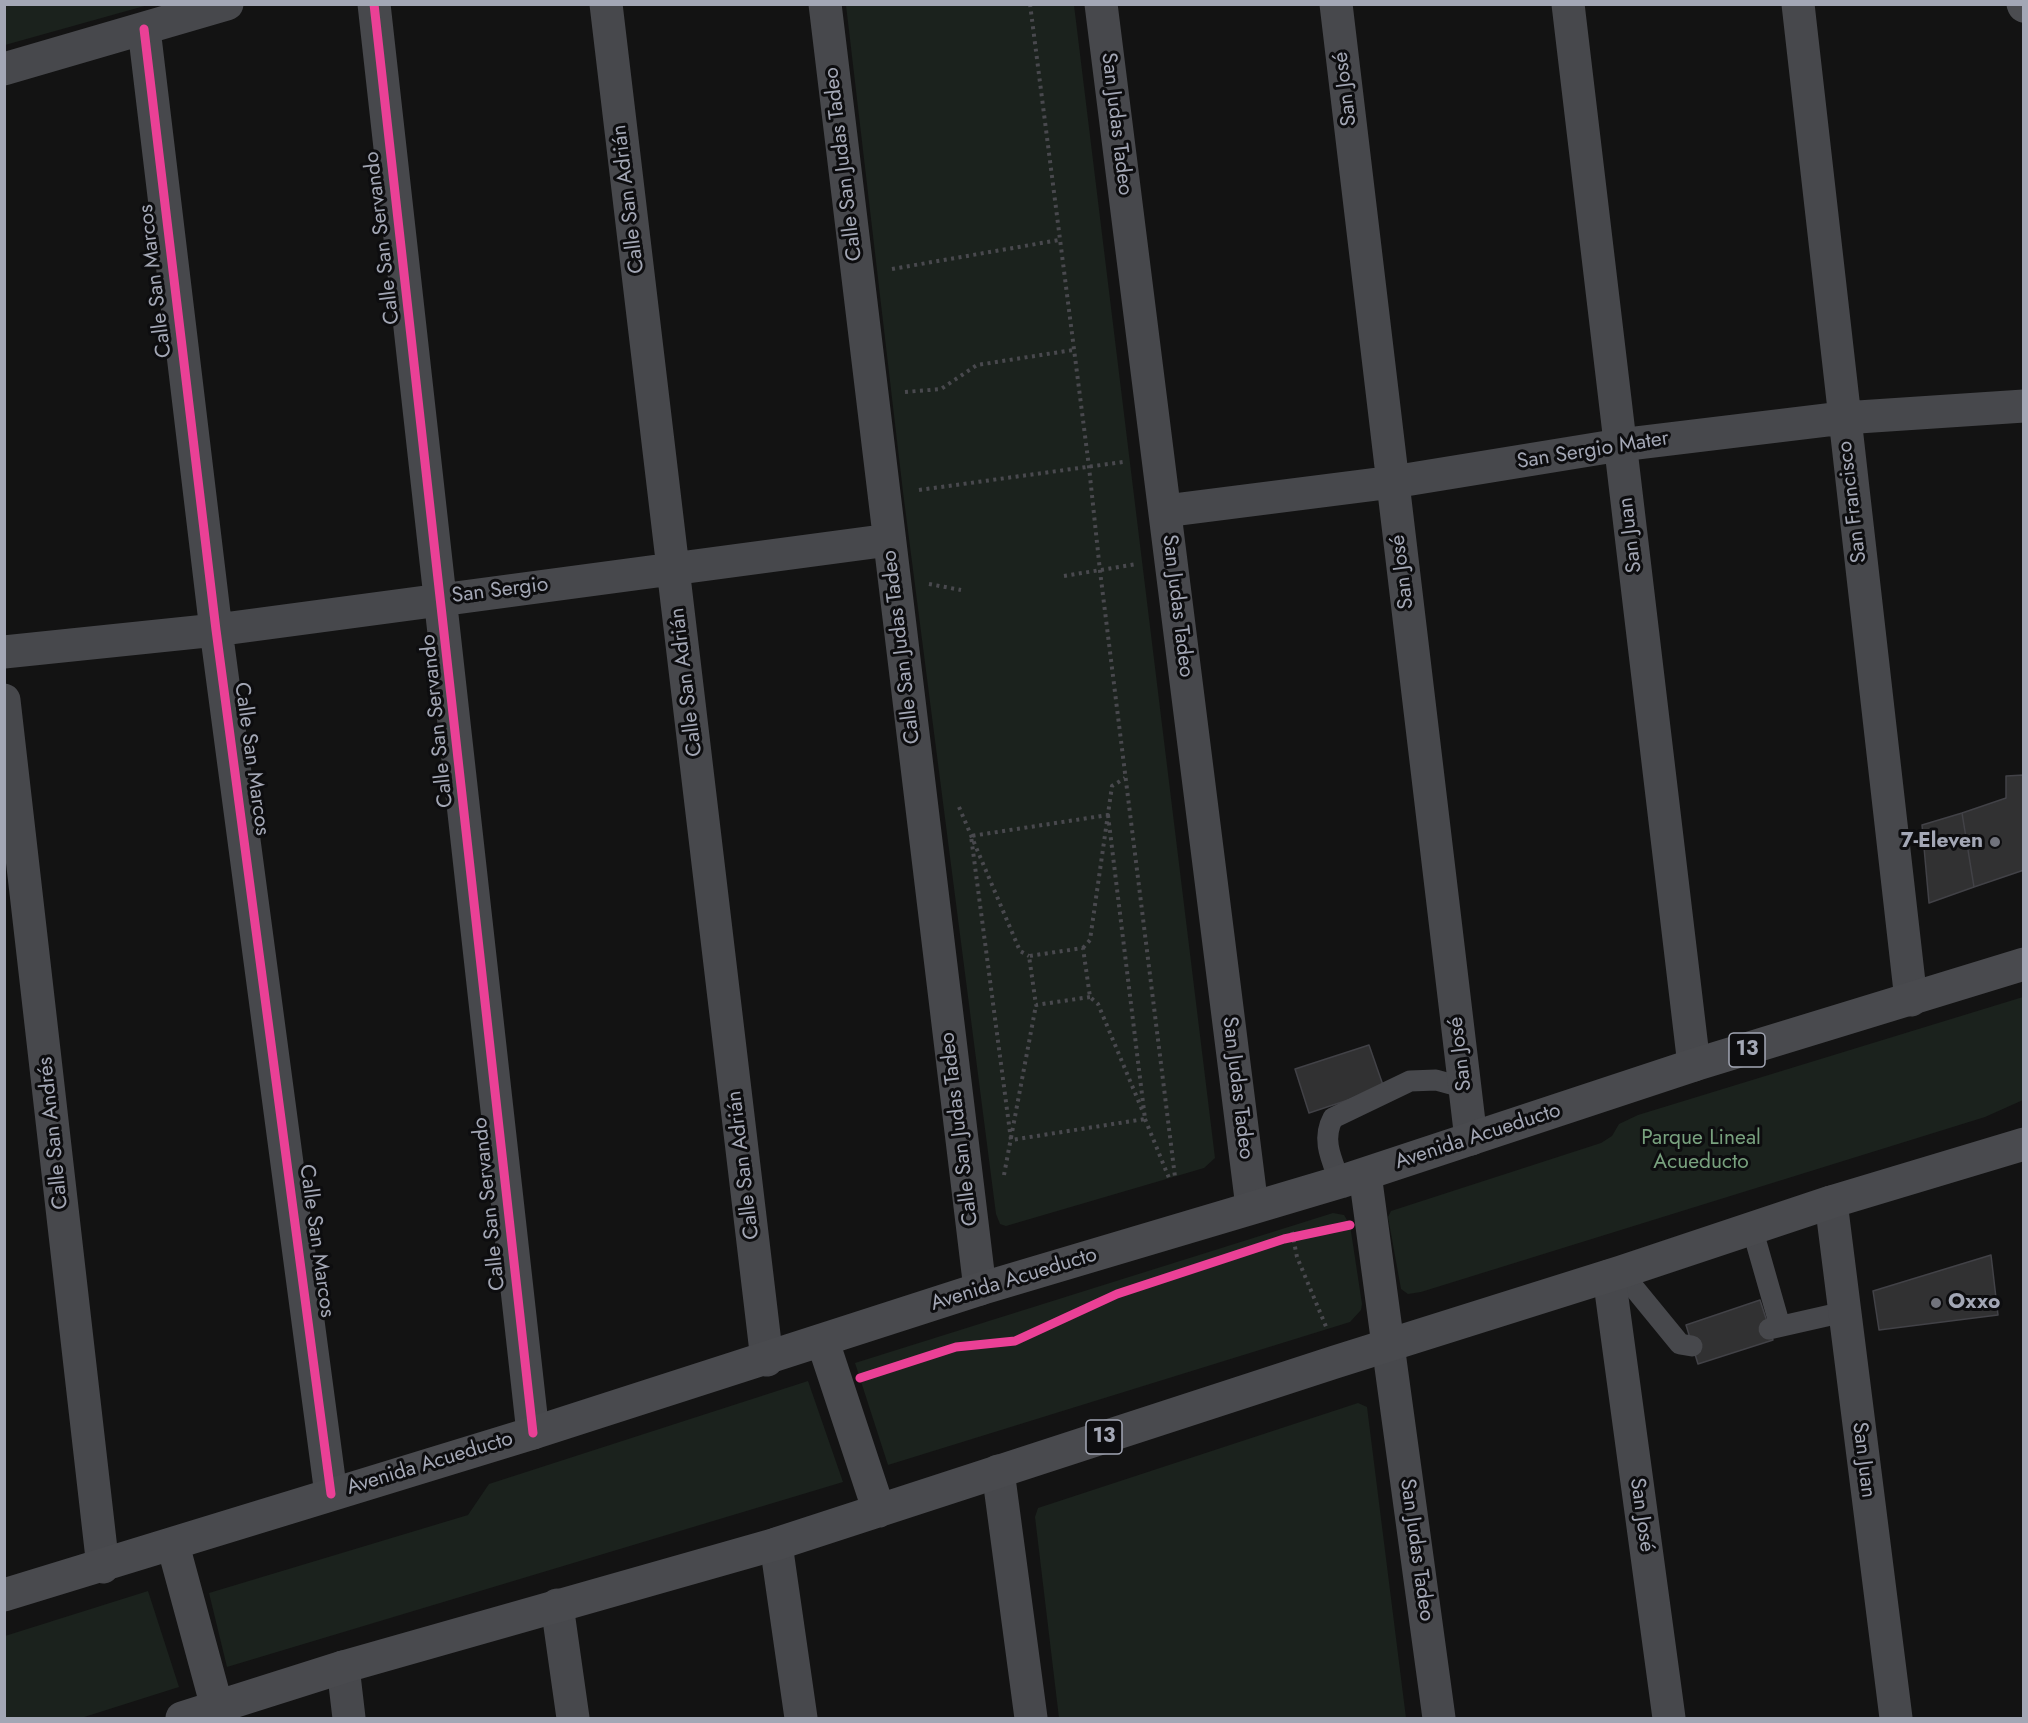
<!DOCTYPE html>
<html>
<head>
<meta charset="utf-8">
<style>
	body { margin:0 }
	#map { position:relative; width:2028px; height:1723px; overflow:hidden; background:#131313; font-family:Jost,sans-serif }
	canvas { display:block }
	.frame { position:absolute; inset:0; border:6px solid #a3a7b5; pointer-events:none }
</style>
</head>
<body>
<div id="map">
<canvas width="2028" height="1723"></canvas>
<div class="frame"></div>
</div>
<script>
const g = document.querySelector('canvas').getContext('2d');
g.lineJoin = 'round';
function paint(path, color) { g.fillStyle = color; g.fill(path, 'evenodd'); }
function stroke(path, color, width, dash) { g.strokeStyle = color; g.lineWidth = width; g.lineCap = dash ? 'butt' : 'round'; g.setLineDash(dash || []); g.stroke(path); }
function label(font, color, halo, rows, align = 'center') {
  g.font = font + ' Jost,sans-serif'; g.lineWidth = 6; g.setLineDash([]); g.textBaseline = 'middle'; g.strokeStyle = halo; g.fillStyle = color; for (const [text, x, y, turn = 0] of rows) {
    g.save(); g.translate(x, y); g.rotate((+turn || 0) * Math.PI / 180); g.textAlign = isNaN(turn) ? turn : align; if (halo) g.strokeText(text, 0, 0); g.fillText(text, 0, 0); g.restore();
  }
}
paint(new Path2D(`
	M 5,4 L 148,4 L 148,5 L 5,45 Z
	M 846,5 L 1074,5 L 1215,1158 L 1204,1168 L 1006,1226 L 1000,1224 L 996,1214 L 903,492 Z
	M 2023,997 L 2023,1100 L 1985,1117 L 1421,1292 L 1408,1294 L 1401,1289 L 1388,1217 L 1391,1211 L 1601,1143 L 1612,1136 L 1619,1124 L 1638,1115 Z
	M 1333,1213 L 1344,1215 L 1350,1225 L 1362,1304 L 1361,1310 L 1350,1322 L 888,1465 L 855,1363 Z
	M 808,1381 L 843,1482 L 227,1667 L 209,1593 L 468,1515 L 489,1484 Z
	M 1358,1403 L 1367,1407 L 1406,1718 L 1059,1718 L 1035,1517 L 1038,1508 Z
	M 148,1591 L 179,1687 L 81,1718 L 5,1718 L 5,1636 Z`), '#1b221d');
const building = new Path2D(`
	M 2024,775 L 2024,870 L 1974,887 L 1962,813 L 2006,798 L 2006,776 Z
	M 1962,813 L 1974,887 L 1929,903 L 1922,825 Z
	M 1369,1045 L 1384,1088 L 1309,1113 L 1295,1069 Z
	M 1991,1255 L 1998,1315 L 1879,1330 L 1873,1291 Z
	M 1760,1300 L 1773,1340 L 1698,1364 L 1686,1325 Z`);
paint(building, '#313132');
stroke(building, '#424247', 1.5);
stroke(new Path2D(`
	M 1030,4 L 1089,467 L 1100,571 L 1175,1177
	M 892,269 L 1059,240
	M 905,392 L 941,389 L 977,365 L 1073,350
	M 919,490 L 1123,462
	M 1064,576 L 1137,564
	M 929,584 L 961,590
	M 959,807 L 1020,951 L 1029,956
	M 1108,815 L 1145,1119 L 1011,1140 L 971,836 Z
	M 1083,948 L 1090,940 L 1112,786 L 1125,778
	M 1090,997 L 1036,1005 L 1029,956 L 1083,948 L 1090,997 L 1098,1004 L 1143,1112
	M 1145,1119 L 1169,1178
	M 1004,1175 L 1036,1005
	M 1292,1232 L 1297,1257 L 1327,1329`), '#49494e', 4, [3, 4.5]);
stroke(new Path2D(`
	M 1340,1182 C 1332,1160 1321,1140 1333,1118 L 1410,1081 L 1436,1080 L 1465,1088
	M 1752,1228 L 1780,1326
	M 1621,1272 L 1680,1344 L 1692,1346
	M 1769,1329 L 1844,1312`), '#47484c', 21);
stroke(new Path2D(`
	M 374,4 L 533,1433
	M 606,4 L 767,1360
	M 825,4 L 980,1289
	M 1101,4 L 1252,1207
	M 1336,4 L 1471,1139
	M 1568,4 L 1694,1065
	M 1798,4 L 1911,1000
	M 144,29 L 216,630 L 331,1494
	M 4,69 L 227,4
	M 1165,511 L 1393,482 L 1620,445 L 1843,418 L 2024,406
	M 4,652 L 216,630 L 889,540
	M 4,700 L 103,1567
	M 1831,1202 L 1896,1718
	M 1609,1276 L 1669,1718
	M 1388,1345 L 1439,1718
	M 998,1471 L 1031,1718
	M 776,1544 L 801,1718
	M 557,1605 L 573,1718
	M 343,1667 L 349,1718`), '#47484c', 33);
stroke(new Path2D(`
	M 2023,4 L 2024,6`), '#4b4c50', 33);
stroke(new Path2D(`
	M 1365,1174 L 1388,1345
	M 823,1342 L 879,1511
	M 173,1545 L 217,1707
	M 4,1595 L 533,1433 L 980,1289 L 1340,1182 L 1694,1065 L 2024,964
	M 182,1718 L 343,1667 L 776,1544 L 1335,1362 L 1621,1272 L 1831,1202 L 2024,1144`), '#494a4e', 33);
stroke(new Path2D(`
	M 374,4 L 533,1433
	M 144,29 L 216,630 L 331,1494
	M 860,1378 L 956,1347 L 1015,1341 L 1117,1294 L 1284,1239 L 1350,1225`), '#ea4096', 9);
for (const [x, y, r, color] of [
	[1995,842,6,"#71737c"],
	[1936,1303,6,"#71737c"]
]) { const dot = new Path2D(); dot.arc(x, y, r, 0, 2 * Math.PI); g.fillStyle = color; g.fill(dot); stroke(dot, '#0d0d0f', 2); }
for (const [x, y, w] of [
	[1747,1050,36],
	[1104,1437,36]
]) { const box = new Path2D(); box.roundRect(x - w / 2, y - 17, w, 34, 4.5); g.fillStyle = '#0d0d0f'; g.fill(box); stroke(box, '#a3a7b5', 1.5); }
label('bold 20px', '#a3a7b5', null, [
	["13",1747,1050],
	["13",1104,1437]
]);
label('21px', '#a3a7b5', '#0d0d0f', [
	["San José",1346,89,-97],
	["San Judas Tadeo",1116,124,83],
	["Calle San Judas Tadeo",844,164,-97],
	["Calle San Adrián",629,199,-97],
	["Calle San Servando",383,238,-97],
	["Calle San Marcos",156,281,-97],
	["San Sergio Mater",1593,451,-9],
	["San Francisco",1853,502,-97],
	["San Juan",1631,535,-97],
	["San José",1403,572,-97],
	["San Sergio",500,591,-7],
	["San Judas Tadeo",1177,606,83],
	["Calle San Judas Tadeo",902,647,-97],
	["Calle San Adrián",687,682,-97],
	["Calle San Servando",438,721,-96],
	["Calle San Marcos",251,759,82],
	["San José",1461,1054,-97],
	["San Judas Tadeo",1237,1088,83],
	["Calle San Judas Tadeo",960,1129,-97],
	["Calle San Andrés",54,1133,-96],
	["Avenida Acueducto",1478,1137,-18],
	["Calle San Adrián",744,1165,-97],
	["Calle San Servando",490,1204,-96],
	["Calle San Marcos",316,1241,82],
	["Avenida Acueducto",1014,1280,-17],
	["San Juan",1863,1460,83],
	["Avenida Acueducto",430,1464,-17],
	["San José",1641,1515,82],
	["San Judas Tadeo",1416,1550,82]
]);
label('bold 21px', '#a3a7b5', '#0d0d0f', [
	["7-Eleven",1983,842],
	["Oxxo",1948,1303,"left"]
], 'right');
label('21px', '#78a17e', '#0d0d0f', [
	["Parque Lineal",1701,1139],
	["Acueducto",1701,1163]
]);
</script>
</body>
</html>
